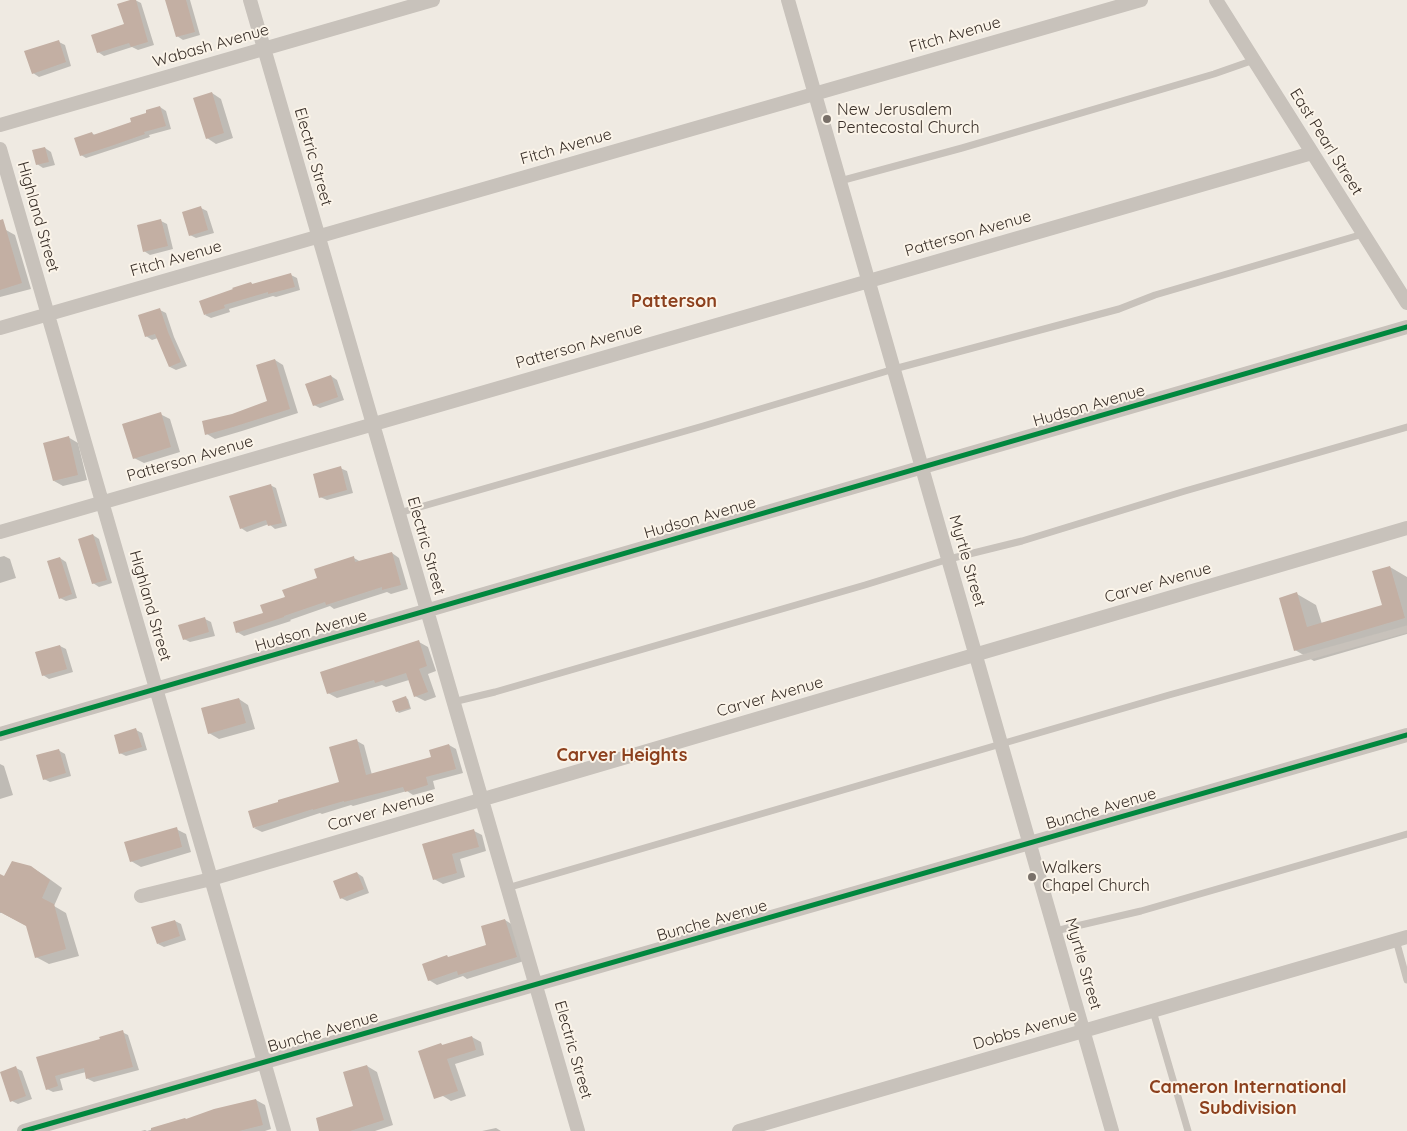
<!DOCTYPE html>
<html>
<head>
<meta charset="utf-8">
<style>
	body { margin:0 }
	canvas { display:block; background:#efeae2 }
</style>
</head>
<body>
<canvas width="1407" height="1131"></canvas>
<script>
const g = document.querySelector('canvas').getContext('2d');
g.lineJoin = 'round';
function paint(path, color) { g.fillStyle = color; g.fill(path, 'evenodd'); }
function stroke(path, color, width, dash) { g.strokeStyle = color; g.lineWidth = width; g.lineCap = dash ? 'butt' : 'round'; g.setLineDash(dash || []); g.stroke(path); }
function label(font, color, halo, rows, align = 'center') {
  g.font = font + ' Quicksand,sans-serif'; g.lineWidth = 4; g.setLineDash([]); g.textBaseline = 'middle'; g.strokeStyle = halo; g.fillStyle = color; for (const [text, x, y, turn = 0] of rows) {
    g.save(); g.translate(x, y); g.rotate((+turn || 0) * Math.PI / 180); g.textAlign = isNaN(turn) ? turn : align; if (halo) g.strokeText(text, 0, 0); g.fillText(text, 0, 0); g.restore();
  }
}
paint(new Path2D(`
	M 135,0 L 141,3 L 154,45 L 138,50 L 132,47 L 104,56 L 98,52 L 125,25 Z
	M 167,0 L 190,0 L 200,35 L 183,40 L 177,36 Z
	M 59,42 L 65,45 L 71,66 L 39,77 L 33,73 Z
	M 212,93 L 221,99 L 233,138 L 216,144 L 207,138 Z
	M 160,107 L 166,111 L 171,129 L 149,135 L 150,137 L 86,158 L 81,155 L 92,133 L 96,136 L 133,123 Z
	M 45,148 L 51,152 L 55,165 L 43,168 L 37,164 Z
	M 201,208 L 207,211 L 214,233 L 196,238 L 190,235 Z
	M 161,221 L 167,224 L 173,249 L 150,255 L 144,251 Z
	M 6,230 L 15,235 L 31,289 L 0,297 L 0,232 Z
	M 291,275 L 297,278 L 300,290 L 276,297 L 273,296 L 229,309 L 230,312 L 211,318 L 205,315 L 234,290 L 251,283 L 254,285 Z
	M 160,310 L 166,313 L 174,337 L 187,366 L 176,370 L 170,367 L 158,338 L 152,340 L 146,336 Z
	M 275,360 L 283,365 L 298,413 L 242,431 L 215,439 L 207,434 L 232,415 L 269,402 Z
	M 331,376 L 337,380 L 344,400 L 320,408 L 314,405 Z
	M 160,414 L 170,419 L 180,452 L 144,463 L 134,458 Z
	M 68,437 L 78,443 L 87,480 L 63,486 L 54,481 Z
	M 340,468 L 347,471 L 353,493 L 327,500 L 320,497 Z
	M 270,485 L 276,488 L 287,526 L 275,529 L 269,524 L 247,532 L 241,528 Z
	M 93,535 L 99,539 L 112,583 L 99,587 L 93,583 Z
	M 392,553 L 399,558 L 408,589 L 391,594 L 387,592 L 334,609 L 330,606 L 290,620 L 291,621 L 244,636 L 237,632 L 287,598 L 354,558 L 361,562 Z
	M 4,556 L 10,559 L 16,578 L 0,583 L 0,557 Z
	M 60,558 L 66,562 L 77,598 L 66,601 L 60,598 Z
	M 1390,567 L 1407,577 L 1407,634 L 1314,661 L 1295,650 L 1297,594 L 1316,605 L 1322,624 L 1383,606 Z
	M 205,619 L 211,622 L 215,636 L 190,642 L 184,639 Z
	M 419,642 L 428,647 L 436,671 L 428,674 L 436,697 L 425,701 L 415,696 L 409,680 L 386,687 L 382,685 L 337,698 L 328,693 Z
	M 60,646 L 66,649 L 73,672 L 49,679 L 43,675 Z
	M 406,698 L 408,699 L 411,709 L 399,713 L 397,711 Z
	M 239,699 L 248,705 L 255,729 L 219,739 L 209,733 Z
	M 136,730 L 142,733 L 147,750 L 126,756 L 120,753 Z
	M 357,741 L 364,745 L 372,775 L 432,758 L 449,745 L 456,749 L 463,773 L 433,781 L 435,789 L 413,795 L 407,791 L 353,806 L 351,805 L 322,814 L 320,813 L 262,832 L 254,828 L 340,783 Z
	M 58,750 L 65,754 L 71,776 L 50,782 L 44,779 Z
	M 0,764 L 4,766 L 13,795 L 0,799 Z
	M 176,829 L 186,834 L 191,852 L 141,867 L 131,861 Z
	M 474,831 L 482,835 L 486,851 L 460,859 L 465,877 L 443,884 L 434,879 L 424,844 Z
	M 31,867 L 44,875 L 62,888 L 54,906 L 66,913 L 79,956 L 49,964 L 36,957 L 27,926 L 2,913 L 0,913 L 0,875 L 4,878 Z
	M 357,873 L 363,877 L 369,893 L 347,901 L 341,898 Z
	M 505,920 L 513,925 L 524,961 L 467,979 L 463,976 L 437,985 L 429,980 L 450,958 L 488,946 Z
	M 175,921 L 181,924 L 186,940 L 164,947 L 158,944 Z
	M 122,1032 L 128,1035 L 139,1070 L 94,1082 L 88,1079 L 86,1072 L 60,1079 L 63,1090 L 53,1092 L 47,1089 L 37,1058 L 101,1040 Z
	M 472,1037 L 481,1042 L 484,1055 L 455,1064 L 466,1096 L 451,1101 L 443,1096 L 441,1044 L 444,1046 Z
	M 367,1066 L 377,1072 L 393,1125 L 375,1131 L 321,1131 L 354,1106 Z
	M 16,1068 L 22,1071 L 32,1099 L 18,1104 L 12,1101 Z
	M 256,1100 L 265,1105 L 271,1129 L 265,1131 L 141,1131 L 145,1130 L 147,1131 L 185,1119 L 187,1120 Z
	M 496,1128 L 501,1131 L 482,1131 Z`), '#0003');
paint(new Path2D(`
	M 130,0 L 136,0 L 148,42 L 131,47 L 129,43 L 97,53 L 91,35 L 124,24 L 117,4 Z
	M 165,0 L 186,0 L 195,32 L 176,37 Z
	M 59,40 L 66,62 L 32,74 L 24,51 Z
	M 212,92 L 224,133 L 206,139 L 193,98 Z
	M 160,106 L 166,126 L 144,132 L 145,134 L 111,146 L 80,156 L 74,138 L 92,132 L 93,135 L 131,122 L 130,118 L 146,113 L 146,110 Z
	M 45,147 L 49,162 L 36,165 L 32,150 Z
	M 201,206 L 208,230 L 189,236 L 182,212 Z
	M 3,219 L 22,283 L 0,290 L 0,220 Z
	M 161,219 L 168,246 L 143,252 L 137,225 Z
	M 291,273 L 295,287 L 268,294 L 268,292 L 224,305 L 225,308 L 204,315 L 199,301 L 233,289 L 232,288 L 251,282 L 252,284 Z
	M 160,308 L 168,332 L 181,362 L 169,367 L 155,334 L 145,337 L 138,315 Z
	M 275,359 L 290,409 L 233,427 L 205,435 L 202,421 L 232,414 L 267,401 L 256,365 Z
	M 331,375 L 338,397 L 313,406 L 305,384 Z
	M 161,412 L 171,447 L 133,459 L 122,424 Z
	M 69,436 L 78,475 L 53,481 L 43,443 Z
	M 341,466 L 347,490 L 319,498 L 313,474 Z
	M 271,484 L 282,523 L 268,526 L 266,520 L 240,529 L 229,496 Z
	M 93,534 L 107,580 L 92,584 L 78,539 Z
	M 392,552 L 401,585 L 382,590 L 382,587 L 326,605 L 325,602 L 284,616 L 284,617 L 236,633 L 233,622 L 263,613 L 260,605 L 285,597 L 282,590 L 317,578 L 314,569 L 354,556 L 355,562 Z
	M 60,557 L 72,594 L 59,599 L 47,561 Z
	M 1390,566 L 1405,618 L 1294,651 L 1279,598 L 1297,592 L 1307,627 L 1382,605 L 1372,571 Z
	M 205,617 L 209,632 L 183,640 L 178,625 Z
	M 419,640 L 427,666 L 419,669 L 428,692 L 414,697 L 406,673 L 375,683 L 374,680 L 327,694 L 320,672 Z
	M 60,645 L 67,669 L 42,676 L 35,652 Z
	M 406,696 L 410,708 L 396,712 L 392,701 Z
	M 239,698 L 246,723 L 208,734 L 201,708 Z
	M 136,728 L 142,747 L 119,754 L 114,735 Z
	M 357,739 L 366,775 L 431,757 L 429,750 L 449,744 L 456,769 L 426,777 L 428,785 L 405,792 L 403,787 L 344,802 L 344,801 L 313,810 L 313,809 L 253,828 L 248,811 L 278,802 L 278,800 L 339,782 L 329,747 Z
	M 59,749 L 66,773 L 43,780 L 36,755 Z
	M 177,827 L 182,847 L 130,862 L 124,842 Z
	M 474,829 L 479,847 L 452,854 L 457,873 L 433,880 L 422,844 Z
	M 12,861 L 31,866 L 50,880 L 42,898 L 54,904 L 66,949 L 35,958 L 26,926 L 0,912 L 0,874 L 4,876 Z
	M 357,872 L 364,889 L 340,899 L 333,881 Z
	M 505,919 L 517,957 L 458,975 L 457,971 L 428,981 L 422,964 L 447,955 L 448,957 L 486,945 L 481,926 Z
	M 175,920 L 180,936 L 157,944 L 151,927 Z
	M 123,1030 L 133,1067 L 86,1079 L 84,1068 L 55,1076 L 58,1086 L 46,1090 L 36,1057 L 100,1039 L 99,1037 Z
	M 472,1036 L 476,1050 L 447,1059 L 458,1091 L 434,1099 L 418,1051 L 441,1043 L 442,1045 Z
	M 367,1065 L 384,1120 L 350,1131 L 319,1131 L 316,1118 L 353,1106 L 343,1072 Z
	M 16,1066 L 26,1096 L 10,1102 L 0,1072 Z
	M 256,1099 L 263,1125 L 239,1131 L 151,1131 L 151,1128 L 185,1118 L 186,1119 L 214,1109 Z`), '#c3afa3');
stroke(new Path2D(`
	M 840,181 L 962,148 L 1214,74 L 1254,60
	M 399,513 L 703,426 L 894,369 L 1119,309 L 1155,295 L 1363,234
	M 453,702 L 495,692 L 865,585 L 949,559 L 1022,541 L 1185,491 L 1407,427
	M 507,888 L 1169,695 L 1407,629
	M 1055,931 L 1141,911 L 1407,834
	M 1396,940 L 1407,980
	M 1153,1011 L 1188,1131`), '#c8c2bb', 7);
stroke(new Path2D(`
	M 250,0 L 578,1131
	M 788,0 L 1112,1131
	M 1216,0 L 1407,303
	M 0,125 L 433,0
	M 0,149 L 284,1131
	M 0,328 L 1141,0
	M 0,532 L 1312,153
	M 0,734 L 1407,327
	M 141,896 L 211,879 L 1407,528
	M 24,1131 L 1407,735
	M 739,1131 L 1407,937`), '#c8c2bb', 14);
stroke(new Path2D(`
	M 0,734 L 1407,327
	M 24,1131 L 1407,735`), '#00873e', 5);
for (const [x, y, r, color] of [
	[827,119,5,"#797069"],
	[1032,877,5,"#797069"]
]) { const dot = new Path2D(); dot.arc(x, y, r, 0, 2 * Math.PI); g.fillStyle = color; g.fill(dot); stroke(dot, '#fbf4e9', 2); }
label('16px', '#392f28', '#fbf4e9', [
	["Fitch Avenue",955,35,-16],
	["Wabash Avenue",211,46,-16],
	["East Pearl Street",1326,142,58],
	["Fitch Avenue",566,147,-16],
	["Electric Street",313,157,74],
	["Highland Street",38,217,74],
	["Patterson Avenue",968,234,-16],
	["Fitch Avenue",176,259,-16],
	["Patterson Avenue",579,346,-16],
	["Hudson Avenue",1089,406,-16],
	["Patterson Avenue",190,459,-16],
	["Hudson Avenue",700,518,-16],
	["Electric Street",426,546,74],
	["Myrtle Street",967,561,74],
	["Carver Avenue",1158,583,-16],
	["Highland Street",150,606,74],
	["Hudson Avenue",311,631,-16],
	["Carver Avenue",770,697,-16],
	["Bunche Avenue",1101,809,-16],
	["Carver Avenue",381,811,-16],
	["Bunche Avenue",712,921,-16],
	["Myrtle Street",1083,964,74],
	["Dobbs Avenue",1025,1030,-16],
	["Bunche Avenue",323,1032,-16],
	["Electric Street",573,1050,74]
]);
label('16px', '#392f28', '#fbf4e9', [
	["New Jerusalem",837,110],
	["Pentecostal Church",837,128],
	["Walkers",1042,868],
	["Chapel Church",1042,886]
], 'left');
label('bold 18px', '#8c401d', '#fbf4e9', [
	["Patterson",674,302],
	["Carver Heights",622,756],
	["Cameron International",1248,1088],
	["Subdivision",1248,1109]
]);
</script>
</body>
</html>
